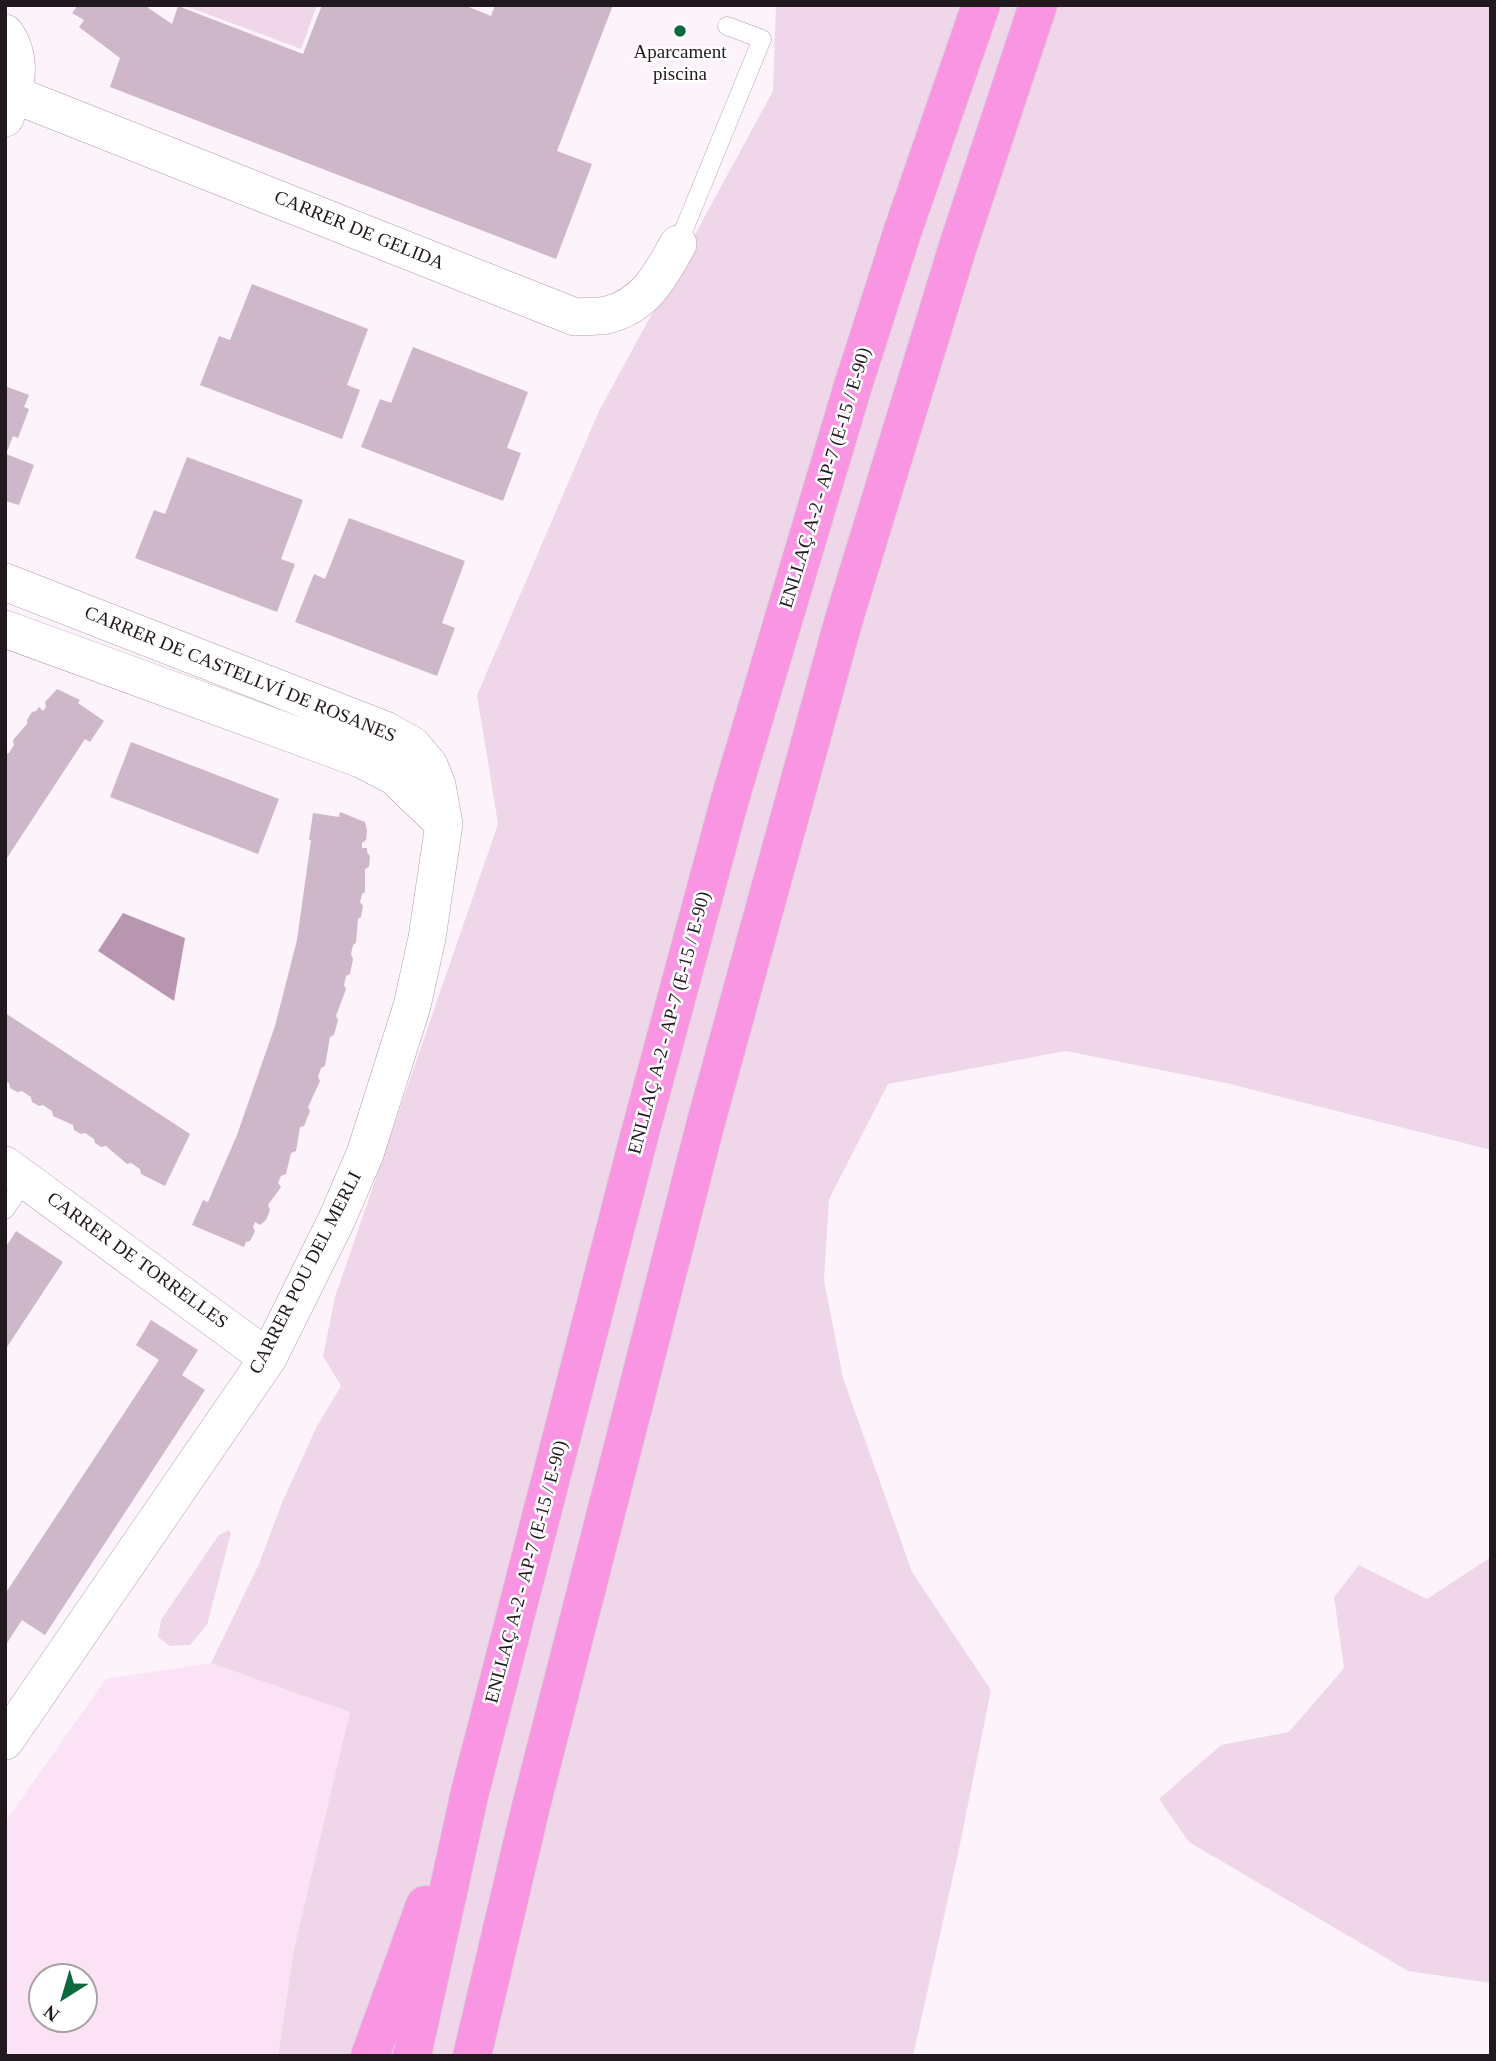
<!DOCTYPE html>
<html>
<head>
<meta charset="utf-8">
<style>
	body { margin:0 }
	#map { position:relative; width:1496px; height:2061px; overflow:hidden; background:#fdf3fb; font-family:Georgia,serif }
	canvas { display:block }
	.frame { position:absolute; inset:0; border:7px solid #22191f; pointer-events:none }
	.north { position:absolute; left:28px; top:1963px; width:70px; height:70px; box-sizing:border-box; background:#fff; border:2px solid #a7a3a5; border-radius:50%; rotate:217deg; font-size:19px; font-weight:700; line-height:28px; text-align:center; color:#22191f }
	.north::after { content:''; display:block; margin:auto; width:24px; height:32px; background:#0a693d; clip-path:polygon(50% 0,100% 100%,50% 72%,0 100%) }
</style>
</head>
<body>
<div id="map">
<canvas width="1496" height="2061"></canvas>
<div class="frame"></div>
<div class="north">N</div>
</div>
<script>
const g = document.querySelector('canvas').getContext('2d');
g.lineJoin = 'round';
function paint(path, color) { g.fillStyle = color; g.fill(path, 'evenodd'); }
function stroke(path, color, width, dash) { g.strokeStyle = color; g.lineWidth = width; g.lineCap = dash ? 'butt' : 'round'; g.setLineDash(dash || []); g.stroke(path); }
function label(font, color, halo, rows, align = 'center') {
  g.font = font + ' Georgia,serif'; g.lineWidth = 5; g.setLineDash([]); g.textBaseline = 'middle'; g.strokeStyle = halo; g.fillStyle = color; for (const [text, x, y, turn = 0] of rows) {
    g.save(); g.translate(x, y); g.rotate((+turn || 0) * Math.PI / 180); g.textAlign = isNaN(turn) ? turn : align; if (halo) g.strokeText(text, 0, 0); g.fillText(text, 0, 0); g.restore();
  }
}
paint(new Path2D(`
	M 211,1663 L 351,1711 L 294,1949 L 278,2056 L 5,2056 L 5,1822 L 106,1679 ZM 42,1977 L 84,1977 L 84,2019 L 42,2019 Z`), '#fce2f5');
paint(new Path2D(`
	M 183,5 L 317,5 L 301,49 Z
	M 776,5 L 1491,5 L 1491,1150 L 1226,1083 L 1066,1051 L 888,1084 L 829,1199 L 824,1280 L 843,1378 L 912,1572 L 991,1690 L 959,1849 L 913,2056 L 278,2056 L 294,1949 L 350,1712 L 211,1663 L 259,1564 L 281,1505 L 317,1426 L 341,1386 L 323,1356 L 335,1297 L 498,824 L 477,695 L 599,411 L 773,91 Z
	M 228,1530 L 231,1533 L 207,1625 L 190,1645 L 170,1646 L 158,1637 L 161,1620 L 218,1536 Z
	M 1491,1557 L 1491,1983 L 1408,1971 L 1189,1842 L 1159,1799 L 1221,1745 L 1289,1732 L 1344,1668 L 1334,1597 L 1359,1565 L 1427,1599 Z`), '#efd7e9');
paint(new Path2D(`
	M 123,913 L 185,938 L 174,1001 L 98,951 Z`), '#b996b0');
paint(new Path2D(`
	M 78,5 L 144,5 L 172,24 L 178,6 L 303,54 L 322,5 L 464,5 L 491,16 L 495,5 L 613,5 L 557,151 L 592,164 L 556,259 L 110,87 L 120,58 L 79,27 L 84,20 L 72,13 Z
	M 252,284 L 368,329 L 347,385 L 360,390 L 342,439 L 200,385 L 219,336 L 230,340 Z
	M 413,347 L 528,392 L 507,448 L 521,453 L 503,501 L 361,447 L 380,399 L 391,403 Z
	M 5,386 L 29,395 L 24,407 L 29,409 L 18,438 L 13,436 L 6,454 L 34,465 L 19,505 L 5,501 Z
	M 187,457 L 303,500 L 281,559 L 295,564 L 277,612 L 135,558 L 154,510 L 165,514 Z
	M 349,518 L 465,561 L 442,623 L 455,628 L 437,676 L 295,622 L 314,574 L 325,579 Z
	M 57,689 L 80,700 L 78,703 L 104,721 L 90,742 L 85,739 L 5,861 L 5,754 L 9,753 L 14,745 L 13,740 L 27,724 L 27,720 L 32,712 L 36,711 L 39,707 L 43,711 L 46,707 L 45,702 Z
	M 131,742 L 279,799 L 258,854 L 110,797 Z
	M 340,812 L 365,822 L 367,830 L 366,840 L 362,843 L 362,848 L 367,848 L 367,852 L 370,856 L 369,867 L 365,869 L 365,892 L 362,894 L 360,902 L 363,906 L 361,917 L 358,919 L 356,943 L 353,945 L 351,954 L 353,959 L 350,974 L 346,976 L 344,985 L 346,989 L 336,1016 L 338,1020 L 334,1035 L 330,1037 L 325,1066 L 321,1068 L 318,1077 L 320,1081 L 308,1107 L 310,1111 L 304,1126 L 300,1127 L 296,1151 L 291,1153 L 286,1174 L 281,1176 L 278,1183 L 281,1187 L 268,1205 L 270,1210 L 266,1220 L 260,1225 L 255,1222 L 253,1227 L 255,1231 L 250,1241 L 246,1242 L 244,1247 L 192,1225 L 203,1200 L 208,1202 L 237,1135 L 275,1026 L 297,940 L 311,840 L 309,840 L 313,813 L 339,817 Z
	M 5,1013 L 190,1134 L 165,1186 L 141,1174 L 140,1169 L 131,1163 L 127,1164 L 106,1146 L 101,1147 L 95,1143 L 94,1139 L 85,1133 L 81,1134 L 74,1130 L 73,1125 L 53,1116 L 52,1111 L 43,1105 L 39,1106 L 32,1102 L 31,1097 L 22,1091 L 17,1092 L 10,1088 L 9,1083 L 5,1081 Z
	M 16,1231 L 63,1262 L 5,1350 L 5,1248 Z
	M 151,1320 L 198,1350 L 182,1375 L 205,1390 L 45,1635 L 22,1620 L 5,1646 L 5,1594 L 159,1360 L 136,1345 Z`), '#ceb7c8');
const service = new Path2D(`
	M 678,244 L 762,39 L 727,26
	M 5,1210 L 26,1179`);
const minor = new Path2D(`
	M 5,33 C 24,59 16,92 5,118
	M 15,95 L 575,317 C 585,316 597,317 607,315 C 645,306 661,275 678,244
	M 5,582 L 385,730 L 412,745 L 429,765 L 437,785 L 444,824 L 427,938 L 412,1006 L 365,1154 L 336,1221 L 268,1358 L 5,1741
	M 5,629 L 361,759 L 394,776 L 444,824
	M 5,1165 L 268,1358`);
const motorway = new Path2D(`
	M 370,2056 L 425,1905
	M 412,2056 L 470,1792 L 639,1137 L 730,799 L 852,389 L 903,230 L 981,5
	M 472,2056 L 531,1806 L 706,1122 L 844,619 L 958,246 L 1038,5`);
stroke(service, '#b29bac', 19);
stroke(minor, '#b29bac', 38);
stroke(motorway, '#d7d6d7', 40);
stroke(service, '#fff', 18);
stroke(minor, '#fff', 37);
stroke(motorway, '#fa95e3', 38);
for (const [x, y, r, color] of [
	[680,31,7,"#0a693d"]
]) { const dot = new Path2D(); dot.arc(x, y, r, 0, 2 * Math.PI); g.fillStyle = color; g.fill(dot); stroke(dot, '#fff', 2.5); }
label('19px', '#22191f', '#fff', [
	["Aparcament",680,53],
	["piscina",680,75]
]);
label('19px', '#22191f', '#fff', [
	["CARRER DE GELIDA",359,231,22],
	["ENLLAÇ A-2 - AP-7 (E-15 / E-90)",826,478,-73],
	["CARRER DE CASTELLVÍ DE ROSANES",240,675,22],
	["ENLLAÇ A-2 - AP-7 (E-15 / E-90)",670,1023,-75],
	["CARRER DE TORRELLES",137,1261,36],
	["CARRER POU DEL MERLI",306,1273,-63],
	["ENLLAÇ A-2 - AP-7 (E-15 / E-90)",527,1572,-75]
]);
</script>
</body>
</html>
